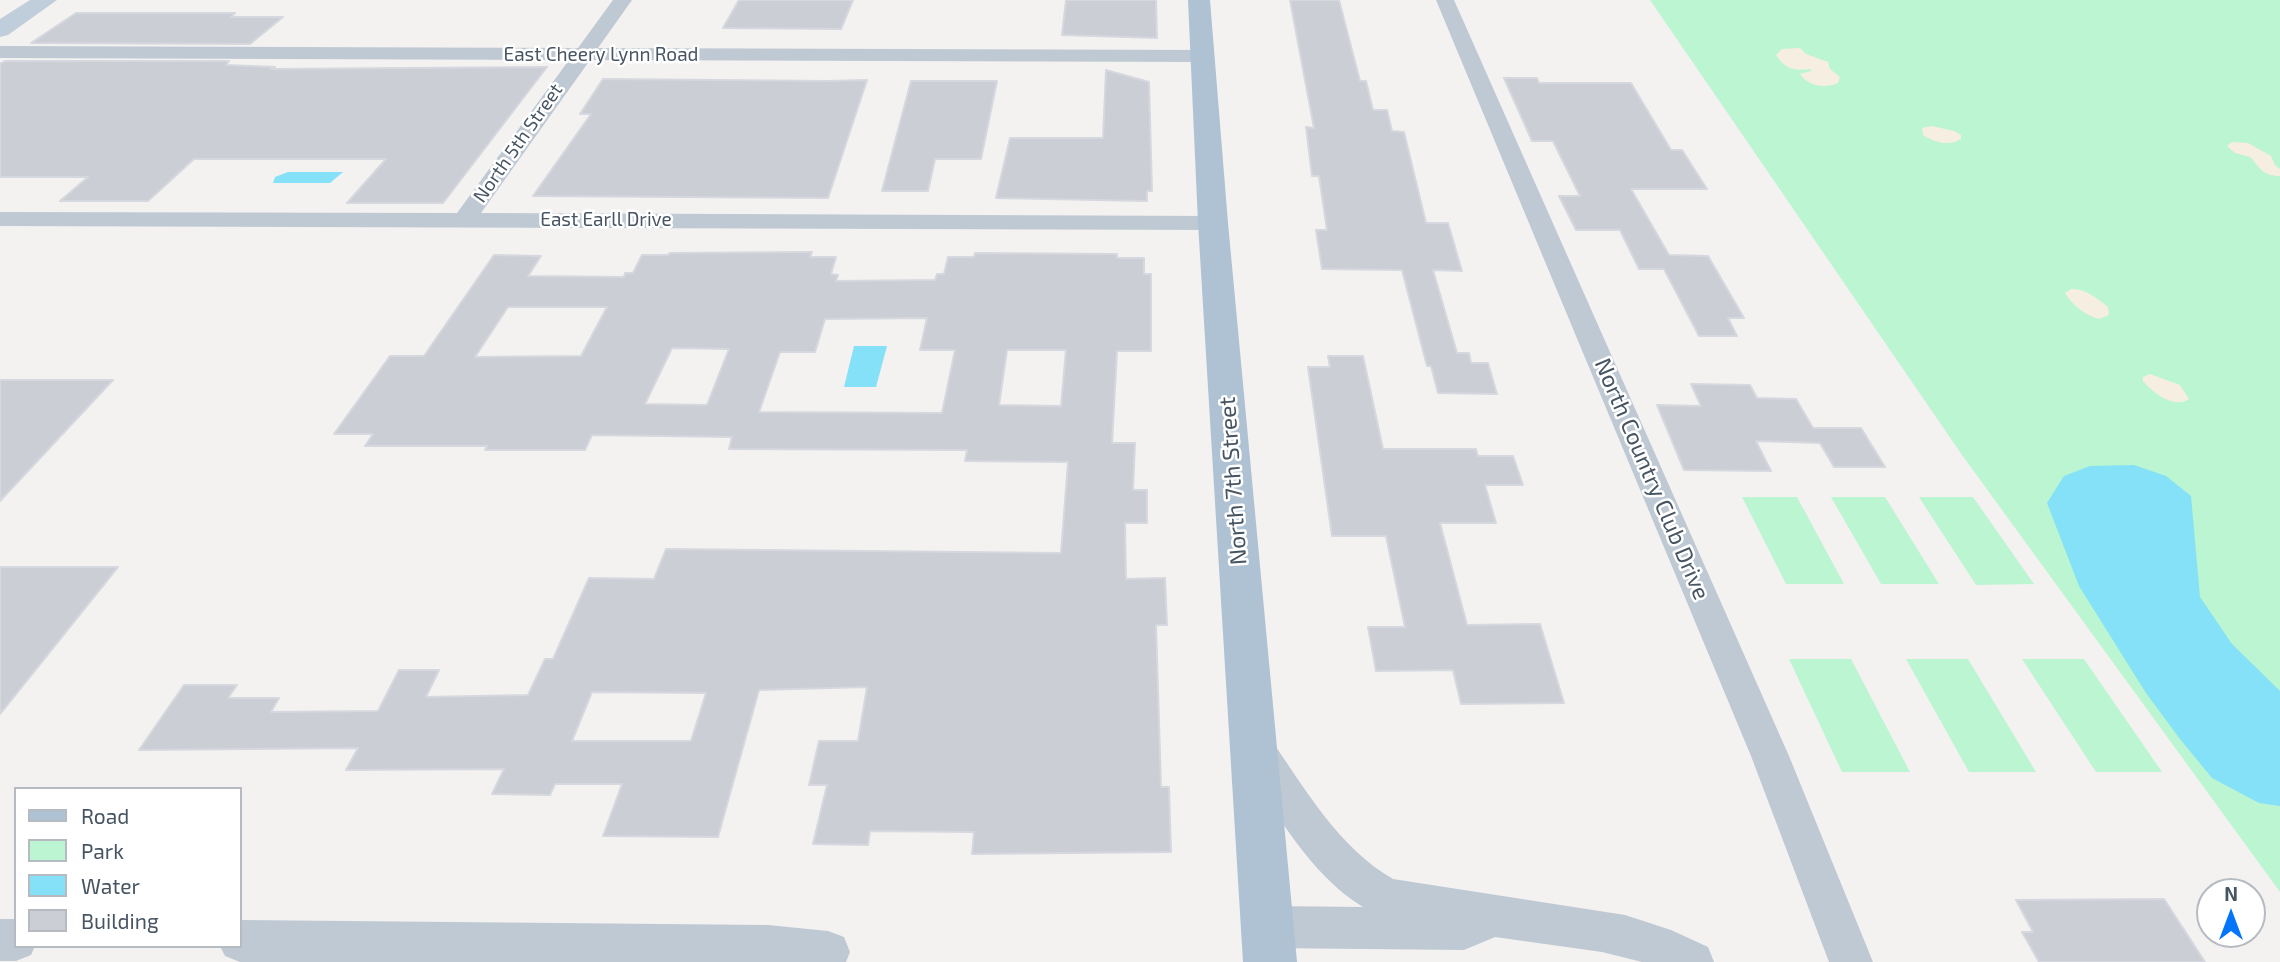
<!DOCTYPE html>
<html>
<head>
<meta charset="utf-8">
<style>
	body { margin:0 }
	#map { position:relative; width:2280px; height:962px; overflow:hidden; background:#f4f1f1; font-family:"Exo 2",sans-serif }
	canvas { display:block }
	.legend { position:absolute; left:14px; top:787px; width:228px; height:161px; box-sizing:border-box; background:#fff; border:2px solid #b5bbc0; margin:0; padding:9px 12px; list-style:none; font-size:21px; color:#475562 }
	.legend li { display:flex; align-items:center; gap:14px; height:35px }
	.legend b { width:35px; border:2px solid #b5bbc0 }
	.north { position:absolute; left:2196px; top:878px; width:70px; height:70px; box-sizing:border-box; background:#fff; border:2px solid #b5bbc0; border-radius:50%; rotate:0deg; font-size:19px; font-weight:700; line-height:28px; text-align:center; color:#475562 }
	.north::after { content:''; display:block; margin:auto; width:24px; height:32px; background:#0374fc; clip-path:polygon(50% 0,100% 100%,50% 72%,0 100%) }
</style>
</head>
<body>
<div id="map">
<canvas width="2280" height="962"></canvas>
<ul class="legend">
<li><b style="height:9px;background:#aec2d3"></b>Road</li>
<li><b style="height:19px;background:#bcf5d1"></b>Park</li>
<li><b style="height:19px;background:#84e1f7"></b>Water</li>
<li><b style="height:19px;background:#cbced4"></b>Building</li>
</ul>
<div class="north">N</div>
</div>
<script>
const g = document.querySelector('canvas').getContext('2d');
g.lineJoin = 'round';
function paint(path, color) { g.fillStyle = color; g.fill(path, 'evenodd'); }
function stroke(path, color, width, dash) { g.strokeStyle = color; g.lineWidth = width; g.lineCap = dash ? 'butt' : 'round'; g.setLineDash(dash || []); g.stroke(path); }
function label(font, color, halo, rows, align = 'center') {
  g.font = font + ' "Exo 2",sans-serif'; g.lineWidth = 5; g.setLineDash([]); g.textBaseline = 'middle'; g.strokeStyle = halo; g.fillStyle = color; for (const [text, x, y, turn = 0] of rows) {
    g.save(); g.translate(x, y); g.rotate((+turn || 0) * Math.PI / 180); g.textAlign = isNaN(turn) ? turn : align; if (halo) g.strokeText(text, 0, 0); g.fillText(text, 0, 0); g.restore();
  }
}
paint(new Path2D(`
	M 1650,0 L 2280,0 L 2280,892 L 1962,455 Z
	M 1742,497 L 1797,497 L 1844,584 L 1786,584 Z
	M 1831,497 L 1885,497 L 1939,584 L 1881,584 Z
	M 1919,497 L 1973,497 L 2034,584 L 1976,585 Z
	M 1789,659 L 1851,659 L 1910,772 L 1842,772 Z
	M 1906,659 L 1968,659 L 2036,772 L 1969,772 Z
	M 2022,659 L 2084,659 L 2162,772 L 2096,772 Z`), '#bcf5d1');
paint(new Path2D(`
	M 1800,48 L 1806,54 L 1828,62 L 1830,69 L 1840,77 L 1838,83 C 1825,89 1808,86 1800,74 L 1811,71 L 1811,69 C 1795,71 1786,70 1776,55 L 1782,49 Z
	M 1932,126 L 1954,131 L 1961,135 L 1961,139 C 1949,147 1934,142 1923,135 L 1922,128 Z
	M 2232,142 L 2248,143 L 2271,156 L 2275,165 L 2280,169 L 2280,176 C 2262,176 2260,167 2250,157 L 2235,153 L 2227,146 Z
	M 2071,289 C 2085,288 2098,299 2108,307 L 2109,315 L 2099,319 C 2085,315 2072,305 2065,293 Z
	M 2150,374 L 2180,385 L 2189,399 C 2174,409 2153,393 2143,381 L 2143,377 Z`), '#f6efe1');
paint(new Path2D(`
	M 288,172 L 343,172 L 330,183 L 273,183 L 275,177 Z
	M 854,346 L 887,346 L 876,387 L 844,387 Z
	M 2134,465 L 2166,476 L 2191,496 L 2200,597 L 2232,644 L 2280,691 L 2280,806 L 2259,803 L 2212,778 L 2180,739 L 2146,693 L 2079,586 L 2047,503 L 2064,476 L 2090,466 Z`), '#84e1f7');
const building = new Path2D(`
	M 739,0 L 853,0 L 841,29 L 723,28 Z
	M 1066,0 L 1156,0 L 1157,38 L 1062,35 Z
	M 1290,0 L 1339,0 L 1360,81 L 1366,81 L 1373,110 L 1387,110 L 1392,131 L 1404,132 L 1426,223 L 1448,223 L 1462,271 L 1433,270 L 1457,353 L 1469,353 L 1471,363 L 1488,363 L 1497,394 L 1438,393 L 1431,366 L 1427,366 L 1402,270 L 1322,269 L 1316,230 L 1327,230 L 1319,176 L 1312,176 L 1306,127 L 1314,128 Z
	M 76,13 L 235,13 L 231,17 L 283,17 L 250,44 L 31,43 Z
	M 5,61 L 229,61 L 226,65 L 275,67 L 271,69 L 547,67 L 443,203 L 347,203 L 386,159 L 194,159 L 148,201 L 60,201 L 88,177 L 0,177 L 0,64 Z
	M 1106,70 L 1149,82 L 1152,191 L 1147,191 L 1147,201 L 996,198 L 1010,138 L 1103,138 Z
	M 1504,78 L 1537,78 L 1539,83 L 1631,83 L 1671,150 L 1682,150 L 1707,189 L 1631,189 L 1669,255 L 1708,256 L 1744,318 L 1728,318 L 1737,336 L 1699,336 L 1664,269 L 1639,269 L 1620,230 L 1576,230 L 1559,196 L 1580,196 L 1553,141 L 1532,141 Z
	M 603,79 L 828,81 L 867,80 L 828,198 L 533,196 L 591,114 L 580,114 Z
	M 911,81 L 997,81 L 981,159 L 935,159 L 928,191 L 882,191 Z
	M 812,252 L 810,257 L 836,257 L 831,274 L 838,275 L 836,281 L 935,280 L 937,274 L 944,274 L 948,257 L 974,257 L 975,253 L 1117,254 L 1117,258 L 1144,258 L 1144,274 L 1151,274 L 1151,351 L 1117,351 L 1112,443 L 1135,443 L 1133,490 L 1147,490 L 1147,523 L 1125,523 L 1126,579 L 1165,578 L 1167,625 L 1156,625 L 1161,787 L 1169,787 L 1171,852 L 972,854 L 974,832 L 870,831 L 868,845 L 813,844 L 827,785 L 809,785 L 819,741 L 858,741 L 867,687 L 759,690 L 718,837 L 603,836 L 622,784 L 555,784 L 550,795 L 492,794 L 504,769 L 346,770 L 358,748 L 139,750 L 184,685 L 237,685 L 228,698 L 279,698 L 271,712 L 378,711 L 399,670 L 439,670 L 426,697 L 528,695 L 545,659 L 553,659 L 589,578 L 654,579 L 666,549 L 1061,553 L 1068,462 L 965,461 L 967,450 L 729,449 L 732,437 L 592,435 L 585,450 L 485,450 L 487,446 L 365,446 L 373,434 L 334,434 L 390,356 L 424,356 L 494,255 L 541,256 L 528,276 L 624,277 L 625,273 L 633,273 L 642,255 L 668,255 L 670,253 ZM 508,307 L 607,307 L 581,356 L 475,357 ZM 927,318 L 920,350 L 955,350 L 942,413 L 759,412 L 780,352 L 815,352 L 825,319 ZM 672,348 L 729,349 L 707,405 L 645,404 ZM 1007,350 L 1066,350 L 1061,406 L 999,405 ZM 592,692 L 706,693 L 691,741 L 572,741 Z
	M 1328,356 L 1363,356 L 1383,449 L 1476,449 L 1478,456 L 1513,456 L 1523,485 L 1485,485 L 1496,523 L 1440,523 L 1467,625 L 1540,624 L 1564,703 L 1461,704 L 1453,670 L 1376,671 L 1368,627 L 1405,627 L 1386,536 L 1332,536 L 1308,367 L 1330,367 Z
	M 0,380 L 113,380 L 0,501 Z
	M 1691,384 L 1750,385 L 1757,398 L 1796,399 L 1813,428 L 1861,428 L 1885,467 L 1834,467 L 1820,443 L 1756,441 L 1771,471 L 1684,470 L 1657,405 L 1701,406 Z
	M 0,567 L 118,567 L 0,714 Z
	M 2164,899 L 2205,962 L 2039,962 L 2022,932 L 2033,932 L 2016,900 Z`);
paint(building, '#cbced4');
stroke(building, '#d5d8de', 2);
paint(new Path2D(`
	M 613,0 L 632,0 L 598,48 L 1202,50 L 1209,52 L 1212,56 L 1209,60 L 1202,62 L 590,60 L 481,213 L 1213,216 L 1222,218 L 1225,223 L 1222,228 L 1213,230 L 0,226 L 0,212 L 457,213 L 569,60 L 0,58 L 0,46 L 578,48 Z
	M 1436,0 L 1454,0 L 1789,756 L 1873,962 L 1829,962 L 1751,756 Z
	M 1256,734 L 1270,738 C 1305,789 1339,848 1393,879 L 1625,915 L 1671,930 L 1708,947 L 1714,962 L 1642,962 L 1602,952 L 1495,937 L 1464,950 L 1267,948 L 1252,942 L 1245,927 L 1252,912 L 1267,906 L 1363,907 C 1309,874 1277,813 1242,762 L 1237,750 L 1242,738 Z
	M 0,919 L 16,919 L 16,946 L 35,946 L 31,955 L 16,961 L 0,961 Z
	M 240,920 L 768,925 L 828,931 L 844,937 L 850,952 L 846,962 L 240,962 L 225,956 L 220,946 L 240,946 Z`), '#bec9d3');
paint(new Path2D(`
	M 30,0 L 57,0 L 8,35 L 0,37 L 0,19 Z`), '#c0cdda');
paint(new Path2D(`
	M 1188,0 L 1210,0 L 1228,223 L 1297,962 L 1243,962 L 1198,223 Z`), '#aec2d3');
label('19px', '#475562', '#fff', [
	["East Cheery Lynn Road",601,55],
	["North 5th Street",518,143,-55],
	["East Earll Drive",606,220]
]);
label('23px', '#475562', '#fff', [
	["North Country Club Drive",1652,479,67],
	["North 7th Street",1233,481,-94]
]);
</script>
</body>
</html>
